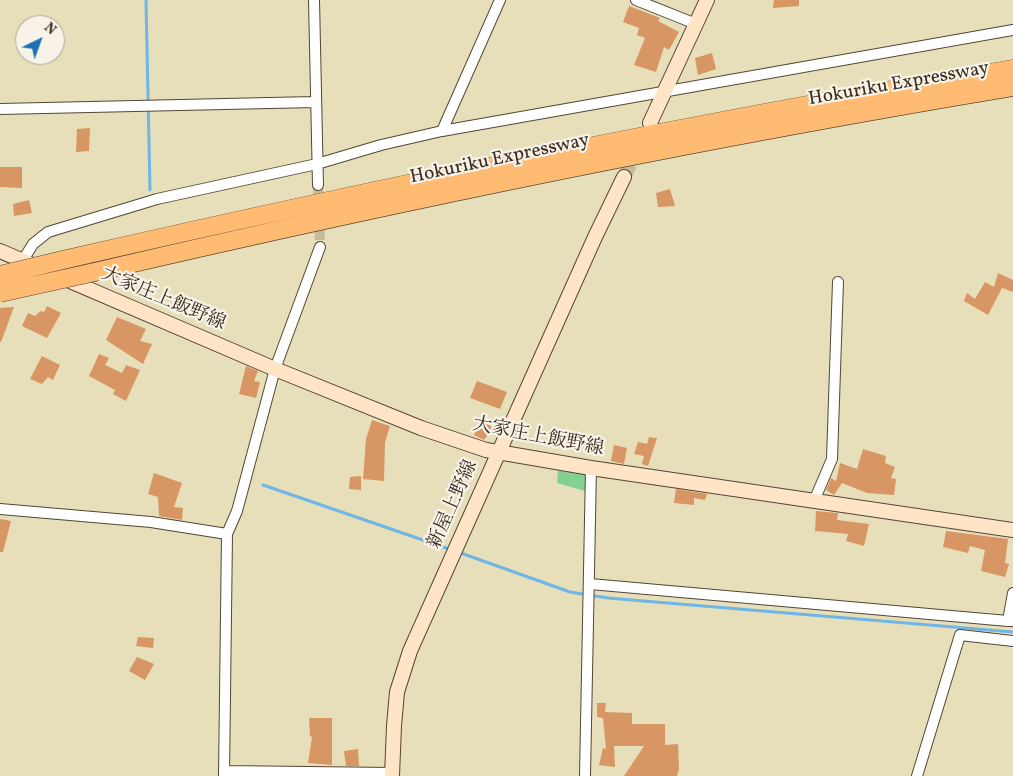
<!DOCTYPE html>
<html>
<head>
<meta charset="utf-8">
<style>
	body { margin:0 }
	#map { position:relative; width:1013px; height:776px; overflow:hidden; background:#e7dfb9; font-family:Vollkorn,serif }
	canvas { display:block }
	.north { position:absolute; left:15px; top:15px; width:50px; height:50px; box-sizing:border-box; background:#f7f3e8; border:1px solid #aca397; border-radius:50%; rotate:42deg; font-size:14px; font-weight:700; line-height:20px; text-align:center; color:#3b2a1e }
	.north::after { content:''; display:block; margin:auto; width:18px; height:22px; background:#1f6fb2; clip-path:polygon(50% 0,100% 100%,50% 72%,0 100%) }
</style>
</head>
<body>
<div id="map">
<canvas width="1013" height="776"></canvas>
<div class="north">N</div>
</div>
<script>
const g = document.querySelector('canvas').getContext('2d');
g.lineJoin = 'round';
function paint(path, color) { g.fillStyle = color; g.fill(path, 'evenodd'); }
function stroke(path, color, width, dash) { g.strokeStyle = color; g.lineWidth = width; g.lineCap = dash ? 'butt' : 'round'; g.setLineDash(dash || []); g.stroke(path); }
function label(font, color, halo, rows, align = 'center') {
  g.font = font + ' Vollkorn,"Noto Serif JP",serif'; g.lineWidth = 4.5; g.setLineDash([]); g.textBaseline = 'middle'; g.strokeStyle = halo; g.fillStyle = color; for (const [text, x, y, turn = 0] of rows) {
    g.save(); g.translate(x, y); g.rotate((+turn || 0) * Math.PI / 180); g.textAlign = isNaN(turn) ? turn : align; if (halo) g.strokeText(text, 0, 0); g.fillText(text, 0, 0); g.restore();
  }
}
paint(new Path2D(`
	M 558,470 L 586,474 L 585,491 L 557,483 Z`), '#83d190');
stroke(new Path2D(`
	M 146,0 L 150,190
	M 263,485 L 452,550
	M 458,552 L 570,592 L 608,598 L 1013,632`), '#6fb5e6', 3);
paint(new Path2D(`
	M 774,0 L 799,0 L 799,6 L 773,8 Z
	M 629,6 L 660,18 L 658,21 L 679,32 L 669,50 L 664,47 L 656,72 L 634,65 L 645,38 L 637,35 L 639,28 L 623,22 Z
	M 712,53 L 716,69 L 698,75 L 695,58 Z
	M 90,128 L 89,151 L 76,152 L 77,129 Z
	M 0,167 L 22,167 L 22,188 L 0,187 Z
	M 670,189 L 675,206 L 658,207 L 656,193 Z
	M 29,200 L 32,213 L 14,216 L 13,204 Z
	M 998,273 L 1013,280 L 1013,292 L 1002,288 L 988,315 L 964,301 L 967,293 L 975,299 L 985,282 L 994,287 Z
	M 47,306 L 61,313 L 47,338 L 22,326 L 28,313 L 35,316 L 40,311 L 44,312 Z
	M 14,307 L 1,342 L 0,342 L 0,308 Z
	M 117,317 L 146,329 L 140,341 L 152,344 L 143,364 L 106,340 Z
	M 99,354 L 109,358 L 105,365 L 122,373 L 126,365 L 140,370 L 126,401 L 113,394 L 115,390 L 89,376 Z
	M 42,356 L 60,365 L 53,380 L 48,377 L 42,384 L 30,379 Z
	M 246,366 L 258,371 L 254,381 L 260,382 L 256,398 L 239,394 Z
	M 477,381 L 507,392 L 500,409 L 470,398 Z
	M 372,420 L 390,426 L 385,442 L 384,481 L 363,479 L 366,439 Z
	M 481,421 L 493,427 L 484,440 L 474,435 Z
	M 649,437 L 657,438 L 648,466 L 642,464 L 644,456 L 634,454 L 638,442 L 647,444 Z
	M 614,445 L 627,448 L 624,464 L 611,461 Z
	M 863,449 L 886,456 L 885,463 L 895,467 L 891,478 L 896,479 L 894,495 L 867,493 L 842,483 L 834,495 L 826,490 L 831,478 L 836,481 L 840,463 L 857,469 Z
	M 154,473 L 182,483 L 174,507 L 183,508 L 182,520 L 159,516 L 158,497 L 148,494 Z
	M 361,476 L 361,490 L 349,489 L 350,477 Z
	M 676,489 L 707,494 L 705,500 L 694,498 L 694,505 L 674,503 Z
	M 816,511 L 838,513 L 837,520 L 869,524 L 864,546 L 846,541 L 848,534 L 815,531 Z
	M 0,519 L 11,521 L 3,552 L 0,552 Z
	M 946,531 L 1008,539 L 1005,563 L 1009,564 L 1005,577 L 981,571 L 985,550 L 970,546 L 968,553 L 943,547 Z
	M 138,637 L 154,638 L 153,648 L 136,646 Z
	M 137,657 L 154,664 L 145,680 L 129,671 Z
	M 597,703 L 606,703 L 605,712 L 632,713 L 632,724 L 665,724 L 665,745 L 678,744 L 679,769 L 677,776 L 624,776 L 644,746 L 614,746 L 615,767 L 599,765 L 603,748 L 606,749 L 603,718 L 597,717 Z
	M 309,718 L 332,718 L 332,765 L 308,763 L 312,737 L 310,736 Z
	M 358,749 L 359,766 L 346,766 L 344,751 Z`), '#d79663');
stroke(new Path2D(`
	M 318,185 L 320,247`), '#c5bb9a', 10, [10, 5]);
stroke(new Path2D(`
	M 624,177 L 638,149`), '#c5bb9a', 14, [14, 7]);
const minor = new Path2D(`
	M 314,0 L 318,185
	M 636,0 L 696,24
	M 0,109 L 315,102
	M 442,131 L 500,0
	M 23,260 L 33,244 L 48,232 L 157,199 L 317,164 L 381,145 L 442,131 L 1013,30
	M 814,501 L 832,459 L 838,282
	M 0,509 L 151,522 L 227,534
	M 590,584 L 1008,621
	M 1013,593 L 1008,621 L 1013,621
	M 224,771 L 392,773
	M 224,776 L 227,534 L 237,511 L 275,369 L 320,247
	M 585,776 L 591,468
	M 917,776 L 960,635 L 1013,641`);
const secondary = new Path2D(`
	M 650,123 L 707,0
	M 0,251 L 275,369 L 421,428 L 486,450 L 591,468 L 1013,530
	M 392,776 L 394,726 L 397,692 L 410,651 L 595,237 L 624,177`);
const motorway = new Path2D(`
	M 67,259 C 381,187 695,122 1013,69
	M 95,272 C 399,201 705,138 1013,87`);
stroke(minor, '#554535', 12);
stroke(secondary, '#554535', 16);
stroke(motorway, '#554535', 19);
stroke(minor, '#fff', 10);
stroke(secondary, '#ffe4c6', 14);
stroke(motorway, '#ffbb71', 18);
const motorwayBridge = new Path2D(`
	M 0,275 L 67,259
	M 0,293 L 95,272`);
stroke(motorwayBridge, '#554535', 19, []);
stroke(motorwayBridge, '#ffbb71', 18);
label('19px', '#3b2a1e', '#f7f3e8', [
	["Hokuriku Expressway",899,85,-10],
	["Hokuriku Expressway",500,160,-12],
	["大家庄上飯野線",163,300,23],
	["大家庄上飯野線",538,438,11],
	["新屋上野線",454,505,-66]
]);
</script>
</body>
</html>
